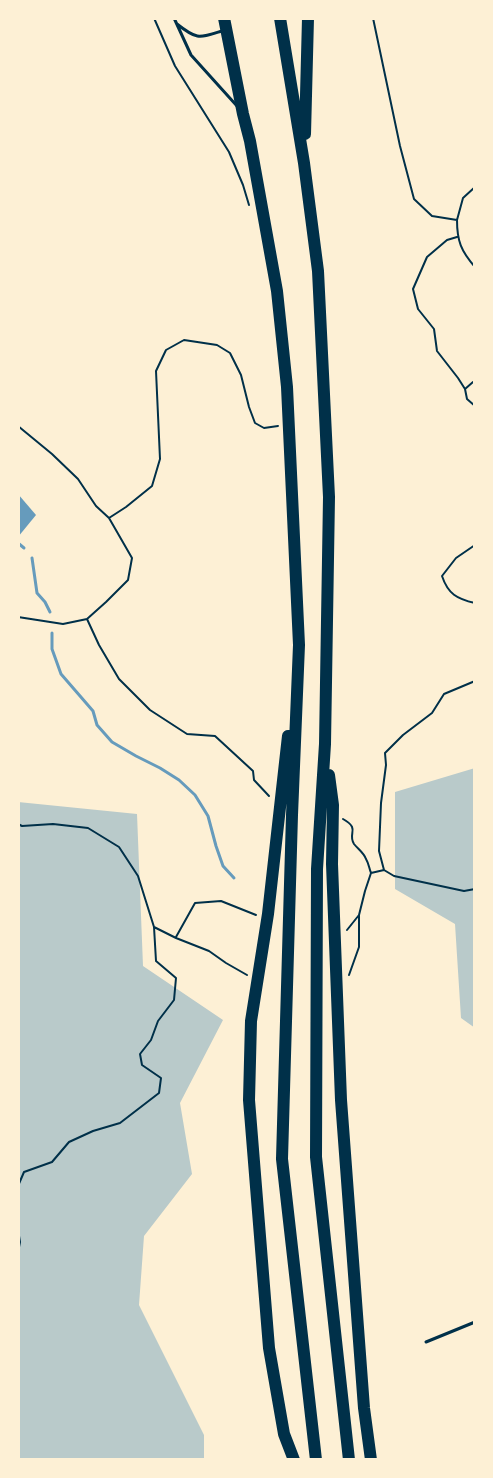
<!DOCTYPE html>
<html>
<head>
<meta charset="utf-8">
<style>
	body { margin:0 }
	#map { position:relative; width:493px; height:1478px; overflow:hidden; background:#fdf0d5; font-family:"Roboto Condensed",sans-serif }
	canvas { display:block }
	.frame { position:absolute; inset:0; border:20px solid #fdf0d5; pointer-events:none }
</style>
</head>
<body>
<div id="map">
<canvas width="493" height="1478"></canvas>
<div class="frame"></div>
</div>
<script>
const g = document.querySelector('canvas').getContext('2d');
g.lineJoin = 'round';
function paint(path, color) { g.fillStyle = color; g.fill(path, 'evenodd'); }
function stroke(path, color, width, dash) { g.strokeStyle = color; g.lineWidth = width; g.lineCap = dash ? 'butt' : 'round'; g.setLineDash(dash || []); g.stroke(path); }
paint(new Path2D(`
	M 475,768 L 475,1028 L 461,1018 L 455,924 L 395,889 L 395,792 Z
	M 18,802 L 137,814 L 143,966 L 223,1020 L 180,1103 L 192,1174 L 144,1236 L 139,1305 L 204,1435 L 204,1460 L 18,1460 Z`), '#b9caca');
paint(new Path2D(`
	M 18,494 L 36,515 L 18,537 Z`), '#669bbc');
stroke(new Path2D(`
	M 18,543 L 24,548
	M 32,558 L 37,593 L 45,602 L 50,612
	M 52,633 L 52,649 L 61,674 L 93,711 L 97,725 L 112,742 L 136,756 L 160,768 L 179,780 L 195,795 L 208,816 L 216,846 L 223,866 L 234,878`), '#669bbc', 3);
stroke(new Path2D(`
	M 154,18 L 175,66 L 229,152 L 243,185 L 249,205
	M 373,18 L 400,146 L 414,199 L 432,216 L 457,220 L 463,198 L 475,187
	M 457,220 C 457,241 461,251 475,267
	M 457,237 L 447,240 L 427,257 L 413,289 L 418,309 L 434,329 L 437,351 L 458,378 L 465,389
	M 475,383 L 473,382 L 465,389 L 467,399 L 475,406
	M 18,426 L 52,454 L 78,479 L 96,506 L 109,518 L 132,558 L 128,580 L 106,602 L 87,619 L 63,624 L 18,617
	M 109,518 L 126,507 L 152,486 L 160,459 L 156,371 L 166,350 L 184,340 L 217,345 L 230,353 L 241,375 L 249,407 L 255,423 L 264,428 L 278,426
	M 475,545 L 456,558 L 442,576 C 448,594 457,599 475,603
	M 87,619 L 99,645 L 119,679 L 150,710 L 187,734 L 215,736 L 253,771 L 254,780 L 269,796
	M 475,681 L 444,694 L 432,713 L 403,735 L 385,753 L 386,765 L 381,803 L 379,851 L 384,870 L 394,876 L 464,891 L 475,889
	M 343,819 C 361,829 347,833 354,844 C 358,849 364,853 366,859 C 369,864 369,868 371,873 L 384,870
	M 18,824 L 22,826 L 53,824 L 88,828 L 119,847 L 138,876 L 154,927 L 176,938 L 209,951 L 226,963 L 247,975
	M 347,930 L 359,915 L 365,891 L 371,873
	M 176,937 L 195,903 L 221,901 L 256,915
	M 349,975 L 359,947 L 359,915
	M 18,1186 L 24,1172 L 52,1162 L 69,1142 L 93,1131 L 120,1123 L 159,1093 L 161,1078 L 142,1065 L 140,1054 L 151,1040 L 158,1021 L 174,1000 L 176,978 L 156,961 L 154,927
	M 18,1230 L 20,1242 L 18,1252
	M 18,1301 L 18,1308`), '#003049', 2);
stroke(new Path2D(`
	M 174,18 L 191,55 L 237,106
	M 177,24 C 197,40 199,38 222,31
	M 426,1342 L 475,1322`), '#003049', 3);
stroke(new Path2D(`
	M 224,18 L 243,114 L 250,141 L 277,291 L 287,387 L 299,645 L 292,815 L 282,1159 L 316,1460
	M 280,18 L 304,163 L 318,271 L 329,497 L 325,744 L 317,869 L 316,1157 L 349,1460
	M 305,134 L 308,18
	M 288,736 L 268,914 L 251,1021 L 249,1100 L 269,1348 L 284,1434 L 294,1460
	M 329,775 L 333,805 L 332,864 L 341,1100 L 364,1408 L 371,1460`), '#003049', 12);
</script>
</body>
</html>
